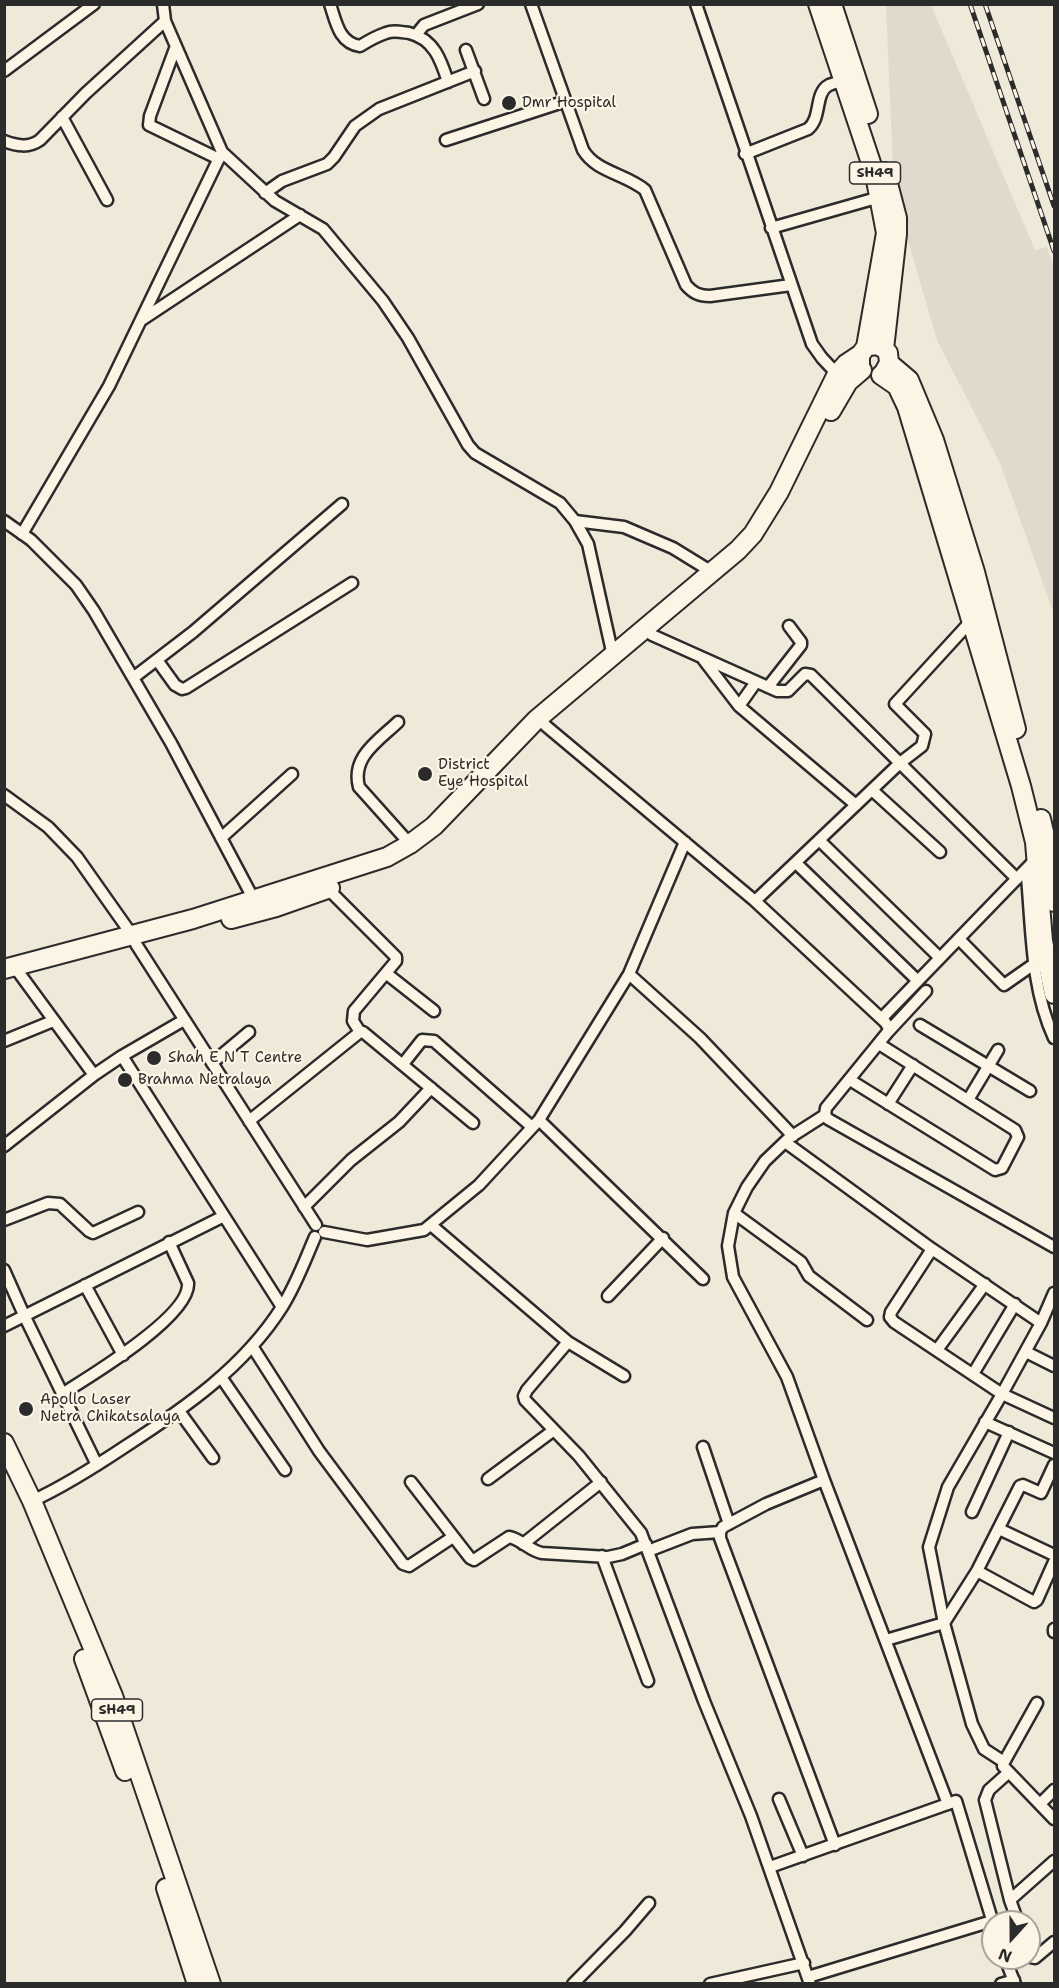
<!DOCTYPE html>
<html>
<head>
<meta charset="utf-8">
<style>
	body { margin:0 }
	#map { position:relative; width:1059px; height:1988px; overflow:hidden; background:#efe9da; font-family:"Shantell Sans",sans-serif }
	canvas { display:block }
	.frame { position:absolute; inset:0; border:6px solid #2b2b2b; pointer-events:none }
	.north { position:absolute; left:981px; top:1910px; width:60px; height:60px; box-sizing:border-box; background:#fcf5e5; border:2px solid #a8a49b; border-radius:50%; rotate:201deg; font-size:16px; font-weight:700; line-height:24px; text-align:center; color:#2b2b2b }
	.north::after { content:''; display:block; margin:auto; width:21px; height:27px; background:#2b2b2b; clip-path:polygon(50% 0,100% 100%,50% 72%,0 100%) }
</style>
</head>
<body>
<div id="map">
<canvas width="1059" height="1988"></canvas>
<div class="frame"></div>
<div class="north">N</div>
</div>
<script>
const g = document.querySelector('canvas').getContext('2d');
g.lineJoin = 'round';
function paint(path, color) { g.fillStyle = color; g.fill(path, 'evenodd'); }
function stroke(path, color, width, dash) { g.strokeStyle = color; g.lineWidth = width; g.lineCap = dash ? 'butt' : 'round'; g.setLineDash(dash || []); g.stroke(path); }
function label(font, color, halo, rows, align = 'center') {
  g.font = font + ' "Shantell Sans",sans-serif'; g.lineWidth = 4.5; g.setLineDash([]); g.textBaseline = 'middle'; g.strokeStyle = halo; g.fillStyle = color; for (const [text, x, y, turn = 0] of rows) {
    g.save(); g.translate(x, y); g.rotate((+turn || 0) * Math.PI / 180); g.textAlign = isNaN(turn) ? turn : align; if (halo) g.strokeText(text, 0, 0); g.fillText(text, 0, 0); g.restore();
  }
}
paint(new Path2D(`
	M 886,5 L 931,5 L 1035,250 L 1047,247 L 1054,268 L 1054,614 L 1000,463 L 937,340 L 894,192 Z`), '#e0dacc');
const minor = new Path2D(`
	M 163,4 L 165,21 L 222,152 L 275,201 L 323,229 L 383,301 L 408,338 L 468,445 L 475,453 L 560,503 L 575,521 L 588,544 L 613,656
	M 330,4 C 336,22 339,43 360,46 C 368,41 377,36 386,33 C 393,30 401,32 409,33 C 434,39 441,60 448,82
	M 531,4 L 583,150 C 596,172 626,174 645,190 L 686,285 C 693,293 699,296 710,296 L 791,285
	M 696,4 L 812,344 L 822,358 L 837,374
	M 416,35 L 424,25 L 478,4
	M 176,46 L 150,116 L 149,125 L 219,159
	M 466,50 L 484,99
	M 4,71 L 94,4
	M 62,117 L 107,200
	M 446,140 L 566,101
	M 4,141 C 17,146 29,148 40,140 L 86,93 L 165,21
	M 745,154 L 808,129 C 822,118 814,93 829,85 C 834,83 839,82 844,80
	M 265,193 L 282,181 L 327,164 L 334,157 L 355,126 L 379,109 L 475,71
	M 771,228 L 880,197
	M 143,319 L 300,215
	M 4,521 L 31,540 L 76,585 L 94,611 L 171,743 L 254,900
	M 575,521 L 624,527 L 673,548 L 712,572
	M 22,534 L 109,386 L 222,152
	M 652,635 L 777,691 L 788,691 L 805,674 L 811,675 L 1017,879
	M 703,659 L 739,706 L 856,805
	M 157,660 L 175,685 L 182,689 L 186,688 L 352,583
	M 133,678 L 193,632 L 342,504
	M 768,687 L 801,645 L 801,642 L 789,626
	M 739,706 L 756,682
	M 539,718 L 546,726 L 755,901 L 885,1022 L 889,1028 L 887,1033 L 826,1108 L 825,1115 L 828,1119 L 1054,1247
	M 398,722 C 378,741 351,757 359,787 L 410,844
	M 872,790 L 940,852
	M 4,795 L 48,827 L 77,857 L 132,935
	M 221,838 L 292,774
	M 819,840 L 940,958
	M 796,863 L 918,981
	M 1030,866 L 1027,877 C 1032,932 1031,988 1054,1038
	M 328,889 L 396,957 L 396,961 L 354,1011 L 353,1021 L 360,1032
	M 755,901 L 900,763 L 922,746 L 925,734 L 895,704 L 971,621
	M 959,939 L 1004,985 L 1034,964
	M 136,944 L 316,1225
	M 14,966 L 94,1075
	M 387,974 L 434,1011
	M 629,974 L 700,1038 L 793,1136
	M 882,1018 L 1031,864
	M 920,1025 L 1030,1091
	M 887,1033 L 926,991
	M 4,1041 L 53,1021
	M 122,1056 L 282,1307
	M 212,1063 L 249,1032
	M 403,1064 L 422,1040 L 434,1041 L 532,1127
	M 850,1080 L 995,1170 L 1002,1168 L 1018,1137 L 1015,1130 L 879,1044
	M 968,1100 L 998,1050
	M 888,1104 L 913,1065
	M 825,1115 L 789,1138 L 765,1161 L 747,1187 L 734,1213 L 728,1246 L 733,1277 L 787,1377 L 824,1480 L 766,1504 L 723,1527 L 720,1532 L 720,1538 L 835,1845
	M 539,1120 L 703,1279
	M 249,1121 L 360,1032 L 363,1032 L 473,1123
	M 785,1142 L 932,1249 L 1041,1323
	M 4,1146 L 94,1075 L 122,1056 L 184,1020
	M 304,1207 L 351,1160 L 399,1122 L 431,1088
	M 734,1213 L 801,1262 L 809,1276 L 867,1320
	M 4,1220 L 48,1203 L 60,1204 L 89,1231 L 93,1233 L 138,1212
	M 431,1225 L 568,1342 L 624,1376
	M 324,1232 L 367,1240 L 424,1230 L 479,1185 L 539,1120 L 629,974 L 685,842
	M 932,1249 L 891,1312 L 890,1317 L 894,1322 L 1002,1394 L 1054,1418
	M 4,1270 L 24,1315 L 97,1465
	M 85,1285 L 123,1355
	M 608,1296 L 663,1238
	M 4,1326 L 224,1216
	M 568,1342 L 527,1390 L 524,1396 L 525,1400 L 579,1456 L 641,1533 L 704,1701 L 751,1816 L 810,1984
	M 252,1346 L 319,1451 L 403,1564 L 409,1566 L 453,1537
	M 937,1350 L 985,1284
	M 1026,1352 L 1054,1366
	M 973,1374 L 1015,1304
	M 221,1377 L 285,1470
	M 62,1394 C 89,1377 191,1316 188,1283 L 169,1242
	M 179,1411 L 213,1458
	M 985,1422 L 1054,1453
	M 703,1447 L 729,1524
	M 488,1479 L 554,1430
	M 824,1480 L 948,1804
	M 411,1482 L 470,1558 L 474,1560 L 509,1537 C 521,1539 530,1551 542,1553 L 608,1557 L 622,1554 L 646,1544
	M 32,1501 C 65,1486 96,1466 126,1446 C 185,1408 244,1367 282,1307 C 296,1285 305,1260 315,1237
	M 972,1512 L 1009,1432
	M 999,1529 L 1054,1555
	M 523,1544 L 601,1482
	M 648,1551 L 692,1534 L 720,1532
	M 602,1556 L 648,1681
	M 977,1571 L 1034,1602 L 1037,1600 L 1054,1562
	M 1054,1629 L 1054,1632
	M 886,1640 L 944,1623 L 977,1571 L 1020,1486 L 1023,1485 L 1041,1493 L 1054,1465
	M 1037,1703 L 1004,1762 L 1003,1766 L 1054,1819
	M 1004,1762 L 984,1749 L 972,1724 L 944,1623 L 929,1547 L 948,1487 L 1002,1394 L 1041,1323 L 1054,1293
	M 1008,1773 L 989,1790 L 985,1800 L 1010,1900 L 1018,1922
	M 779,1799 L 803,1856
	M 1040,1804 L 1054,1790
	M 770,1867 L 956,1801 L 993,1923
	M 1010,1900 L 1054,1861
	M 1029,1954 L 1030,1957 L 1035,1958 L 1054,1942
	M 1005,1958 L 1015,1984
	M 808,1977 L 992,1921
	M 573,1984 L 625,1931 L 649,1903
	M 710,1984 L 804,1963
	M 1001,1984 L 1014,1980`);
const primary = new Path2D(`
	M 818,4 L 875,175 L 886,233 L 866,347 L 860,355 L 860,365
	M 832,4 L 868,114
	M 866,347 C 875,344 882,345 888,353 L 889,363 L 884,372
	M 884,349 L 897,234 L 897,218 L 885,172
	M 889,363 L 909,380 L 934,440 L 975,572 L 1016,729
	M 881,375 L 897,386 L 907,407 L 1021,786 L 1035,842 L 1043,941 L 1054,994
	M 831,411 L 848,382 L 862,370
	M 1041,819 L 1051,862 L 1054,902
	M 231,919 L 276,907 L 330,888
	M 4,969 L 193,919 L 387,857 L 410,844 L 434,826 L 536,720 L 738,550 L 753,534 L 779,492 L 837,374 L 846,364 L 861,354
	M 4,1443 L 32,1501 L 113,1696 L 211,1984
	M 84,1659 L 125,1771
	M 166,1888 L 197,1984`);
stroke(minor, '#2b2b2b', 15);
stroke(primary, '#2b2b2b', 22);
stroke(minor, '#fcf5e5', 10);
stroke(primary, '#fcf5e5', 18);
const rail = new Path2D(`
	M 970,4 L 1054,251
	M 985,4 L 1054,206`);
stroke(rail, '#2b2b2b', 5);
stroke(rail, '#fcf5e5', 3, [9]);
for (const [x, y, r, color] of [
	[509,103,8,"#2b2b2b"],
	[425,774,8,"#2b2b2b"],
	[154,1058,8,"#2b2b2b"],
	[125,1080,8,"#2b2b2b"],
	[26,1409,8,"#2b2b2b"]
]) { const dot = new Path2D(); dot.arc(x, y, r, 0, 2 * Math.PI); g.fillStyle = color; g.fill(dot); stroke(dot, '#fcf5e5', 2); }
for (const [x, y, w] of [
	[875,173,51],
	[117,1710,51]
]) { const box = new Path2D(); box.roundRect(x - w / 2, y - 11, w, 22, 4.5); g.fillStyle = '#fcf5e5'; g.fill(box); stroke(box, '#2b2b2b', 1.5); }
label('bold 14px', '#2b2b2b', null, [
	["SH49",875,173],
	["SH49",117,1710]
]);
label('15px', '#2b2b2b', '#fcf5e5', [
	["Dmr Hospital",522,103],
	["District",438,765],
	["Eye Hospital",438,782],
	["Shah E N T Centre",168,1058],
	["Brahma Netralaya",138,1080],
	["Apollo Laser",40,1400],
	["Netra Chikatsalaya",40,1417]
], 'left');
</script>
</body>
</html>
